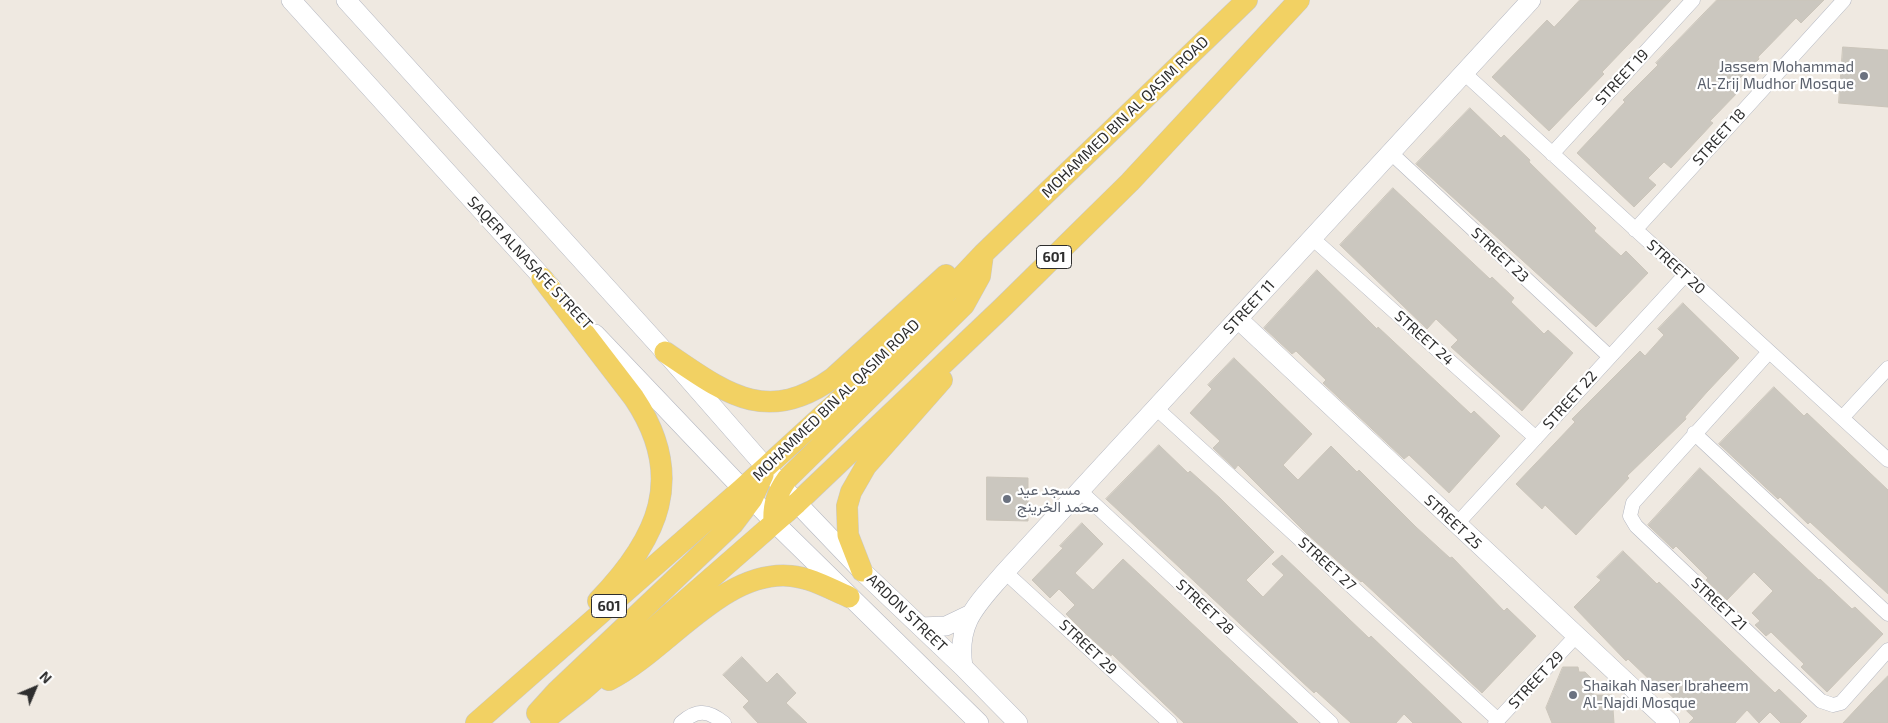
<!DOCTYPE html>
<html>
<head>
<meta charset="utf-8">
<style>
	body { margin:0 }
	#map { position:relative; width:1888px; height:723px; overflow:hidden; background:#efe9e1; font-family:"Exo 2",sans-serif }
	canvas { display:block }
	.north { position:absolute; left:10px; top:663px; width:50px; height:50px; -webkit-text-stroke:4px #fff; paint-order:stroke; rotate:45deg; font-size:14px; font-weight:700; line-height:20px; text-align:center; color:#2e2e2e }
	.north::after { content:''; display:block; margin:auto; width:18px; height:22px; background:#2e2e2e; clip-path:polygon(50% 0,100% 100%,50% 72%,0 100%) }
</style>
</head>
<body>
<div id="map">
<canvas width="1888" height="723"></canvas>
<div class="north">N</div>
</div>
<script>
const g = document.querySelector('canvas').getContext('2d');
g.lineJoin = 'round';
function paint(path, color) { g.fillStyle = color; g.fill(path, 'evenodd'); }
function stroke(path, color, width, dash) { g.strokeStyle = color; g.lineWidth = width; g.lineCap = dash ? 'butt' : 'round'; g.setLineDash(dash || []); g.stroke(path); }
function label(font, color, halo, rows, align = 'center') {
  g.font = font + ' "Exo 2",Vazirmatn,sans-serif'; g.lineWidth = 4.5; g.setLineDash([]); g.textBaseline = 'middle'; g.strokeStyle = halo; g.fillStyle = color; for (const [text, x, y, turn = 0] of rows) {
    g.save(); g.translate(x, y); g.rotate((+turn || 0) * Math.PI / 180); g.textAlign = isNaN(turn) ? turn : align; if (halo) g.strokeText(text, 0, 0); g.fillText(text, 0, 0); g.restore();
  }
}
const building = new Path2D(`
	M 1580,0 L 1671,0 L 1602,72 L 1604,74 L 1549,131 L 1492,77 L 1547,20 L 1554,27 Z
	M 1717,0 L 1824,0 L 1801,23 L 1796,18 L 1758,57 L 1759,59 L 1734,84 L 1740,90 L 1710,121 L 1713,123 L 1671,168 L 1664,162 L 1648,178 L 1656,185 L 1634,207 L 1577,153 L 1625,102 L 1623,100 L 1658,65 L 1656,63 Z
	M 1843,47 L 1888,50 L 1888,107 L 1839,103 Z
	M 1470,108 L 1501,138 L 1504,135 L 1530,160 L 1529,162 L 1596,228 L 1594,231 L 1621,256 L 1626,251 L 1648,273 L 1596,327 L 1416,164 Z
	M 1393,188 L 1490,279 L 1492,277 L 1514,298 L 1511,302 L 1544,334 L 1548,330 L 1573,353 L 1522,411 L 1451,347 L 1458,340 L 1436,319 L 1427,329 L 1340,245 Z
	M 1317,270 L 1377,329 L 1378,327 L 1471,414 L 1474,411 L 1500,436 L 1449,493 L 1409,455 L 1404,459 L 1323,383 L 1326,380 L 1296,351 L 1292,354 L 1264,328 Z
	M 1683,303 L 1739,358 L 1707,392 L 1685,417 L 1686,419 L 1627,476 L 1629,478 L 1576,535 L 1545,505 L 1542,509 L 1516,484 L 1575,422 L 1572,419 L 1640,351 L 1645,356 L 1664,335 L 1658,329 Z
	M 1234,358 L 1312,434 L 1283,465 L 1298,480 L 1331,446 L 1357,472 L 1359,470 L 1416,527 L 1450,558 L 1452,557 L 1504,611 L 1507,608 L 1536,636 L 1482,693 L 1362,581 L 1361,582 L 1307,534 L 1238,465 L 1235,469 L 1213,448 L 1220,441 L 1190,413 L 1212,389 L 1208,385 Z
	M 1774,387 L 1804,416 L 1807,413 L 1888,490 L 1888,594 L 1810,522 L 1808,524 L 1780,497 L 1778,499 L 1719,444 Z
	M 1159,445 L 1188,473 L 1190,471 L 1220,498 L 1274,552 L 1246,580 L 1263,597 L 1284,575 L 1272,564 L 1282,555 L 1369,638 L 1371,636 L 1462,723 L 1413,723 L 1404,714 L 1396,723 L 1351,723 L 1316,691 L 1314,693 L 1106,499 Z
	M 1700,468 L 1819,580 L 1820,579 L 1852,609 L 1855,607 L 1883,634 L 1827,692 L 1801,667 L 1804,664 L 1771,632 L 1766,636 L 1755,625 L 1760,621 L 1752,613 L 1773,591 L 1754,572 L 1727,600 L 1706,580 L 1708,578 L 1676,546 L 1673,549 L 1648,525 Z
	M 987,477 L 1028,478 L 1028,521 L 987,520 Z
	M 1082,523 L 1103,544 L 1075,573 L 1093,590 L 1123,559 L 1298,723 L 1184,723 L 1112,654 L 1111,656 L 1087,635 L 1066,614 L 1075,605 L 1059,589 L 1050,598 L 1032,580 L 1063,548 L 1060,546 Z
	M 1623,551 L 1657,584 L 1659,582 L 1775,693 L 1779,689 L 1807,716 L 1800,723 L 1781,723 L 1770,712 L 1759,723 L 1747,710 L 1735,723 L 1689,723 L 1694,718 L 1656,681 L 1654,684 L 1628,659 L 1626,661 L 1574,607 L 1601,580 L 1597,577 Z
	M 742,657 L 767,683 L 777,673 L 796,693 L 786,703 L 807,723 L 758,723 L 743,707 L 749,701 L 723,675 Z
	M 1563,667 L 1578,667 L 1579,672 L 1585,672 L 1592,679 L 1594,695 L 1612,695 L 1614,723 L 1552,723 L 1546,708 Z
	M 1888,676 L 1888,723 L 1843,723 L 1872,692 Z`);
paint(building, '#cbc7bf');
stroke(building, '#cbc5ba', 1);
const street = new Path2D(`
	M 1464,73 L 1888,460
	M 1391,153 L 1610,357
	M 1552,154 L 1693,0
	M 1635,230 L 1844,0
	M 1312,238 L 1536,438
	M 1769,352 L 1633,503 L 1630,516 L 1636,526 L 1821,701 L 1833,705 L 1841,703 L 1888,650
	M 1156,408 L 1498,720
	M 1842,418 L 1888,368
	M 1694,433 L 1888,614
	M 1080,491 L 1331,723
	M 1456,525 L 1685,275
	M 1005,572 L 1170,723
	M 681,723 C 697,709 708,710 724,723
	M 1495,723 L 1576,636`);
const secondary = new Path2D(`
	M 291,0 L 552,288
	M 346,0 L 665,352 L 797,503 L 862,571 L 963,667 L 1018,723
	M 1238,319 L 1670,723
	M 595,334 L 774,522 L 979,723
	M 921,627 L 946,626 L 969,615
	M 963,667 C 956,621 978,604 1005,572 L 1531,0`);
const primary = new Path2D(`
	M 542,278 L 634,398 C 687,477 658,539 598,601
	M 665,352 C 723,391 765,427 833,378 L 946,275
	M 774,522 C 773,505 777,493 787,479 L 964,305 L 980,276 L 983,254
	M 862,571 L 848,535 L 847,506 L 851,492 L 866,466 L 942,380
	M 609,680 C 667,651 723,569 791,576 C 812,578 830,589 849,597
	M 537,713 L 557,691 L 733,524 L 752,499 L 763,475
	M 476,723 L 742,489 L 879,364 L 983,254 L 1247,0
	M 541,723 L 583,690 L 797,503 L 1003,307 L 1130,182 L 1299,0`);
stroke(street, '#b4b7c1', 15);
stroke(secondary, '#b4b7c1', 20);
stroke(primary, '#c9c9c9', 22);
stroke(street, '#fff', 14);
stroke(secondary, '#fff', 19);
stroke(primary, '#f2d163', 21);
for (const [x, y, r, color] of [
	[1864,76,5,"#6b7280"],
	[1007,499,5,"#6b7280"],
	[1573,695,5,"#6b7280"]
]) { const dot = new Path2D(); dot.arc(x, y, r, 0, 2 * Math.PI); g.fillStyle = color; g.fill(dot); stroke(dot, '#fff', 2); }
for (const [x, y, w] of [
	[1054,257,35],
	[609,606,35]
]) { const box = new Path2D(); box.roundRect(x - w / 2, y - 11.5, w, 23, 4); g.fillStyle = '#fff'; g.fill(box); stroke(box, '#2e2e2e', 1); }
label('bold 14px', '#2e2e2e', null, [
	["601",1054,257],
	["601",609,606]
]);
label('15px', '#5b616d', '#fff', [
	["Jassem Mohammad",1854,67,"right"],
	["Al-Zrij Mudhor Mosque",1854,84,"right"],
	["مسجد عيد",1017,490],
	["محمد الخرينج",1017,507],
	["Shaikah Naser Ibraheem",1583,686],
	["Al-Najdi Mosque",1583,703]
], 'left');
label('15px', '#2e2e2e', '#fff', [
	["STREET 19",1622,77,-47],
	["MOHAMMED BIN AL QASIM ROAD",1125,117,-44],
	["STREET 18",1719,137,-48],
	["STREET 23",1500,255,43],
	["SAQER ALNASAFE STREET",530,263,47],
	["STREET 20",1676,267,42],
	["STREET 11",1249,307,-47],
	["STREET 24",1424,338,42],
	["MOHAMMED BIN AL QASIM ROAD",836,400,-44],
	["STREET 22",1570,400,-48],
	["STREET 25",1453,522,43],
	["STREET 27",1327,564,42],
	["STREET 21",1719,604,43],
	["STREET 28",1205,607,43],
	["ARDON STREET",907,613,44],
	["STREET 29",1088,647,43],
	["STREET 29",1536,680,-47]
]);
</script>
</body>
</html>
